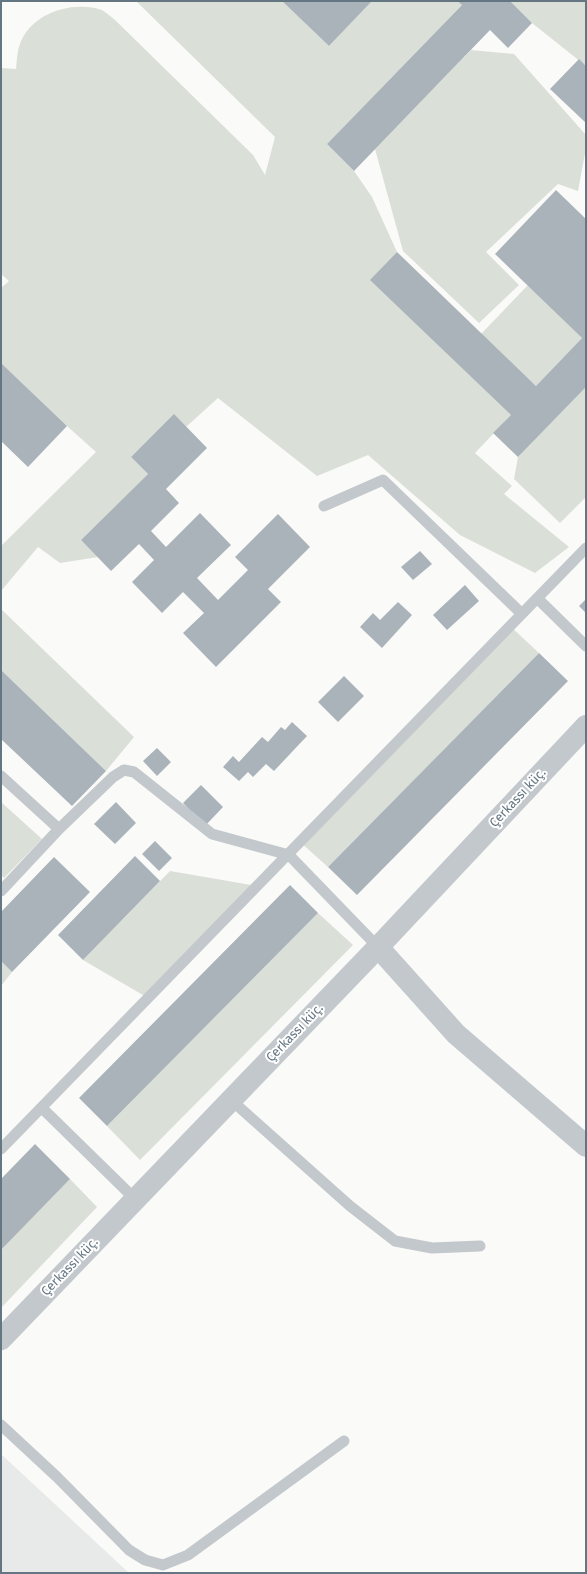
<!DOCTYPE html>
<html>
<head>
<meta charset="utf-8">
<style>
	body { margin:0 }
	#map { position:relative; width:587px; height:1574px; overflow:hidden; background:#fafaf8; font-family:"Fira Sans",sans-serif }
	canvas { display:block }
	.frame { position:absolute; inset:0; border:2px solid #657683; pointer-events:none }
</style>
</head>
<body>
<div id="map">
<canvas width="587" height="1574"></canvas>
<div class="frame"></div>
</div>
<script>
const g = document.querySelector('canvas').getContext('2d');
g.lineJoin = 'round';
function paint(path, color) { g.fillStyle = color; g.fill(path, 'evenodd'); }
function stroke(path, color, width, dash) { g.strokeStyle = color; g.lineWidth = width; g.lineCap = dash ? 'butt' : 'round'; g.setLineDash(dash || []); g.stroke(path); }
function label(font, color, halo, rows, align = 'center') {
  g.font = font + ' "Fira Sans",sans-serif'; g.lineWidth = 4; g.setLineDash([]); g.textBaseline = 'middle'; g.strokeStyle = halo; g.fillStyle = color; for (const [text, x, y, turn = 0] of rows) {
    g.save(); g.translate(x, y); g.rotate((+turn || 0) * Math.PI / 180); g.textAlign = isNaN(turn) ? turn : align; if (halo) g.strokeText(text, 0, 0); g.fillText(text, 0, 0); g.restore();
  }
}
paint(new Path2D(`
	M 1,1454 L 129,1573 L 1,1573 Z`), '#e8e9e9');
paint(new Path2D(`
	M 136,1 L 282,1 L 329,46 L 372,1 L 457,1 L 462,5 L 327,144 L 354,171 L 372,197 L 397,252 L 371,280 L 511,415 L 475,453 L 512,486 L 504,494 L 569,547 L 535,573 L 460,535 L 368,455 L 317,476 L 218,398 L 186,427 L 174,415 L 131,457 L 148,474 L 81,540 L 98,557 L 60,563 L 38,547 L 1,591 L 1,546 L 96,452 L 67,426 L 1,363 L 1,288 L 9,281 L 1,274 L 1,68 L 16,69 C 17,61 17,51 20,44 C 31,13 72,0 102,10 C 107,13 111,17 115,20 L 253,155 L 265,175 L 275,137 Z
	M 510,1 L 586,1 L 586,66 L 532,23 Z
	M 471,50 L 514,54 L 586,135 L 586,148 L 578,191 L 558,184 L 486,252 L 519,285 L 479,323 L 403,251 L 375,149 Z
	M 528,285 L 582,338 L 536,386 L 481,334 Z
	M 586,387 L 586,497 L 560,523 L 514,479 L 518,457 Z
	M 1,609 L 134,737 L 106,771 L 1,670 Z
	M 510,626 L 539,653 L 328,867 L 300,842 Z
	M 1,802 L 42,839 L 4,878 L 1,875 Z
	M 170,871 L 257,886 L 148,998 L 83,960 Z
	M 318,913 L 353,945 L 140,1160 L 107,1126 Z
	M 1,961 L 12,972 L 1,986 Z
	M 70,1179 L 97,1207 L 1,1308 L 1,1250 Z`), '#dadfd7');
paint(new Path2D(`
	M 282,1 L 372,1 L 329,46 Z
	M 457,1 L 510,1 L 532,23 L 508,48 L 490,30 L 354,171 L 327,144 L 462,5 Z
	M 579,59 L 586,66 L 586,123 L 550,89 Z
	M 556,190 L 586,219 L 586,387 L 518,457 L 493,433 L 511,415 L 370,280 L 397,252 L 536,386 L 582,338 L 495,254 Z
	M 1,363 L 67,426 L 28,467 L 1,441 Z
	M 174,414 L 207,448 L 166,489 L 179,503 L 151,531 L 166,547 L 200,513 L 231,545 L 197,578 L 218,600 L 248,570 L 235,557 L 278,514 L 310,547 L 268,589 L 281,602 L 216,667 L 183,633 L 204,613 L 183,592 L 162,613 L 132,582 L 154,560 L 139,544 L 111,571 L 81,540 L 148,474 L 131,457 Z
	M 420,551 L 432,564 L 413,580 L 401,567 Z
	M 465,585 L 479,601 L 447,630 L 433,615 Z
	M 586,599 L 586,613 L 579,606 Z
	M 398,602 L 412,615 L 382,648 L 360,627 L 373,613 L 380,620 Z
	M 539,653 L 568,681 L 357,895 L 328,867 Z
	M 1,670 L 106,771 L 72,806 L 1,739 Z
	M 344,676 L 364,696 L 338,722 L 318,702 Z
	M 292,722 L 307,736 L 274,771 L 266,764 L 253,777 L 248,772 L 239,781 L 223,767 L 233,756 L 239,762 L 262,737 L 268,742 L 281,727 L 285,730 Z
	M 157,748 L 171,762 L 157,776 L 143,761 Z
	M 201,785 L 223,807 L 205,826 L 183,803 Z
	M 116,802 L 136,823 L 115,844 L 94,824 Z
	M 155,841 L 172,858 L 159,871 L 142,854 Z
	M 135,856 L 160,881 L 83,960 L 58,935 Z
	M 54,857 L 90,892 L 12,972 L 1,961 L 1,912 Z
	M 290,885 L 318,913 L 107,1126 L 79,1098 Z
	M 35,1144 L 70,1179 L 1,1250 L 1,1179 Z`), '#aab3b9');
stroke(new Path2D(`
	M 324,506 L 383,480 L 522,614
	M 537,598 L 586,646
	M 1,776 L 59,829
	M 1,891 L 59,829 L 113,777 L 124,770 L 134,772 L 212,834 L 289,855 L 378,947
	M 230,1099 L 350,1206 L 395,1241 L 432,1248 L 480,1246
	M 42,1108 L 135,1199
	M 1,1149 L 586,548
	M 1,1425 L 57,1477 L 129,1550 L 145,1560 L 163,1565 L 188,1555 L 344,1441`), '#c3c8cc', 11);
stroke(new Path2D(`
	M 378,947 L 456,1034 L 586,1146`), '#c3c8cc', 22);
stroke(new Path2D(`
	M 1,1339 L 378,947 L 586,726`), '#c3c8cc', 22);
label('13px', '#657683', '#fff', [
	["Çerkassı küç.",518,798,-47],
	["Çerkassı küç.",295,1033,-46],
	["Çerkassı küç.",70,1267,-46]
]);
</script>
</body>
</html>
